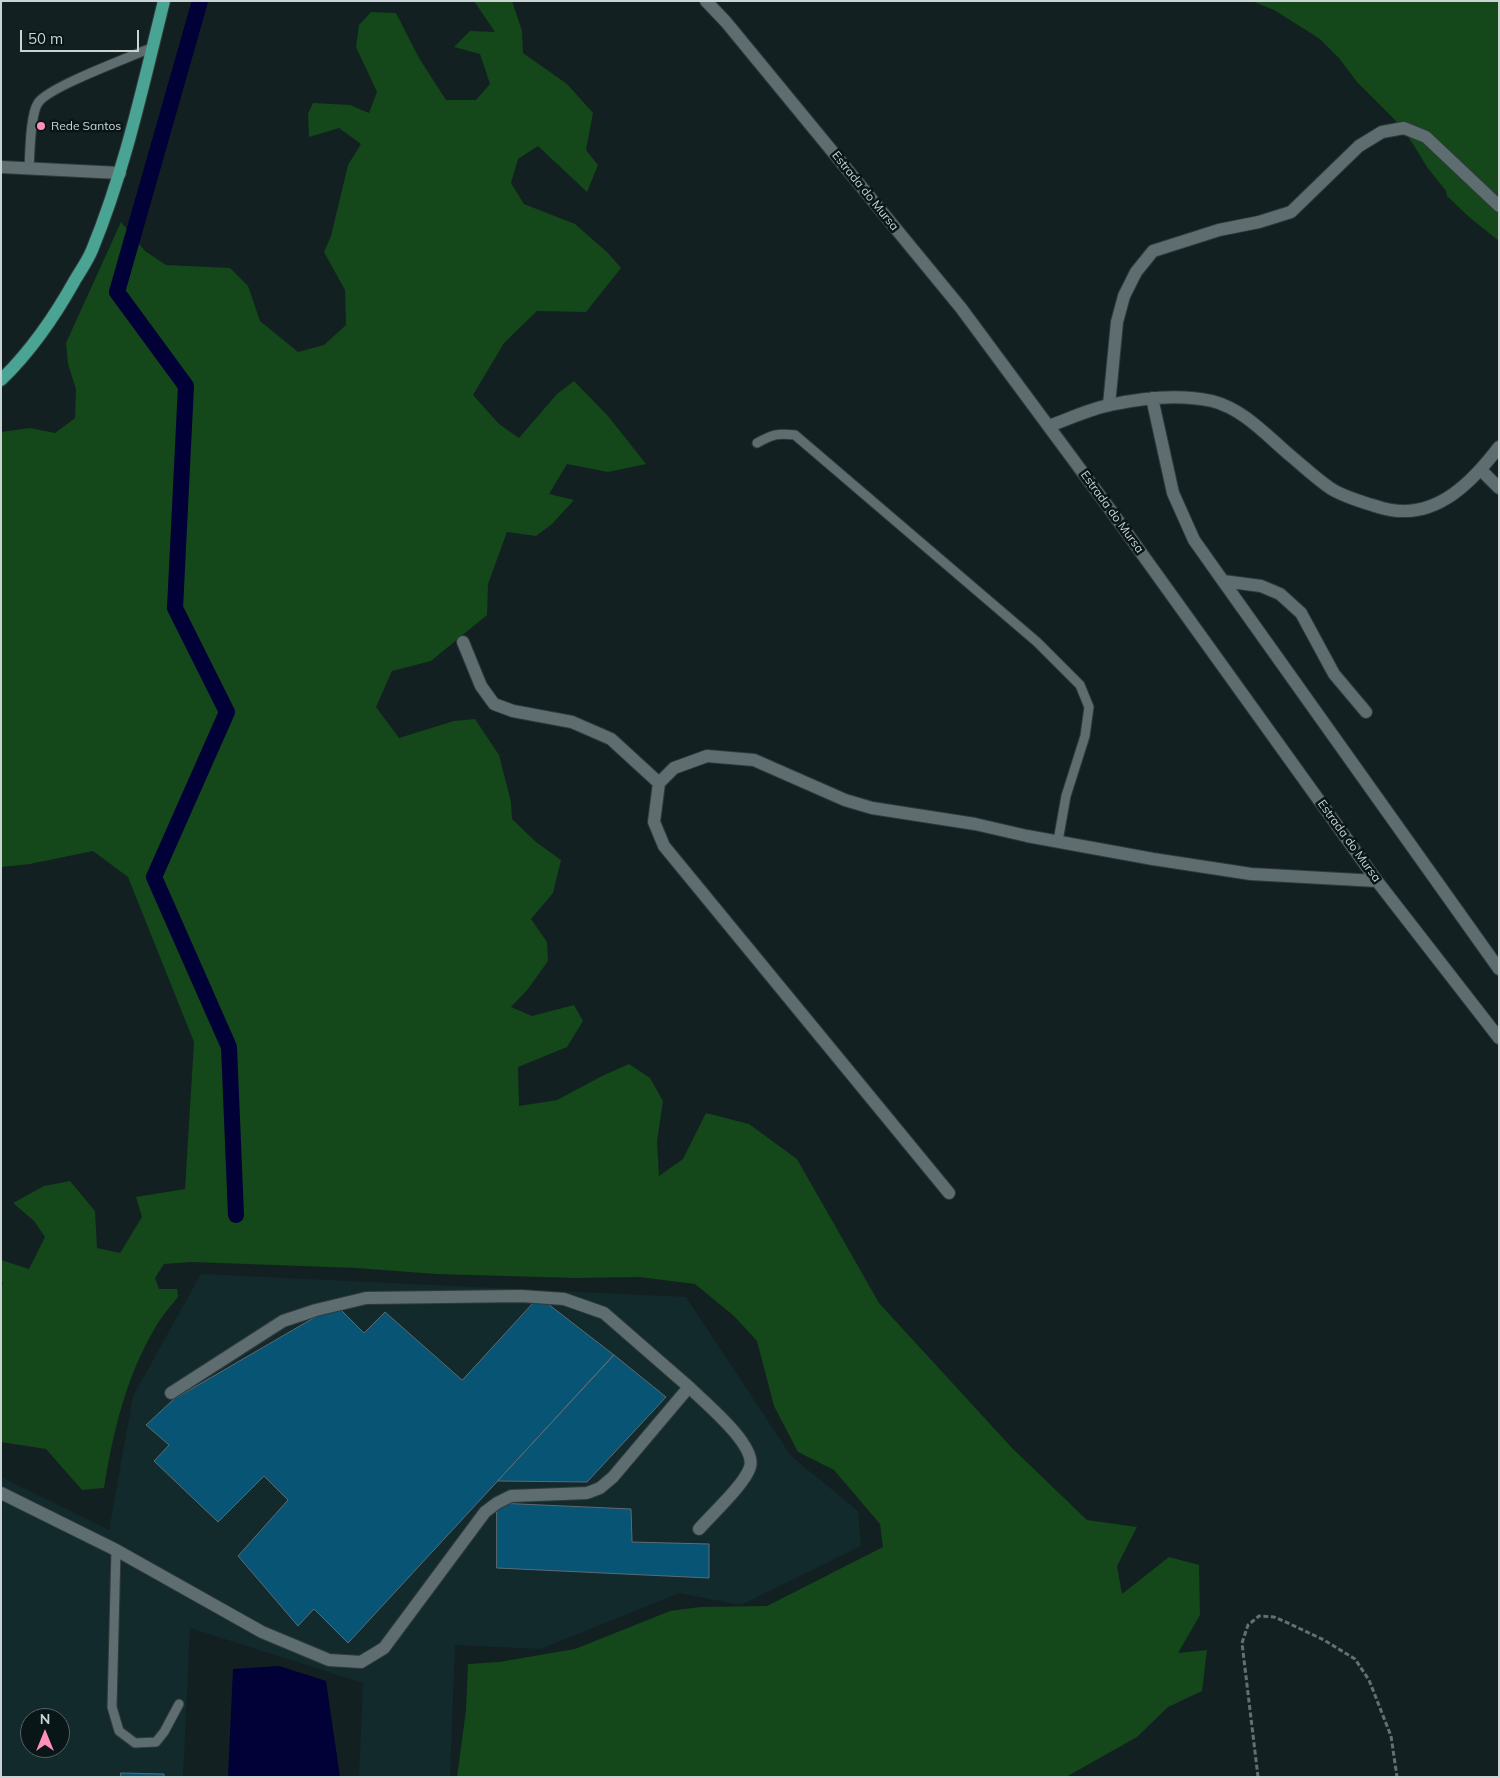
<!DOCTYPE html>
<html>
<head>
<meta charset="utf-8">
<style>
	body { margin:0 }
	#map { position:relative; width:1500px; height:1778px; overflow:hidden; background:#122021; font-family:Mulish,sans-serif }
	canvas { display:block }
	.frame { position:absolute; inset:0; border:2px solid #cbd4d5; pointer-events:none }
	.north { position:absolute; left:20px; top:1708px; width:50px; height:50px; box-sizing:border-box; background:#091618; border:1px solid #576264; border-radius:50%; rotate:0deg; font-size:14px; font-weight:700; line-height:20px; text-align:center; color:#cbd4d5 }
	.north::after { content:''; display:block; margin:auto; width:18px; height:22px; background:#fe8ebb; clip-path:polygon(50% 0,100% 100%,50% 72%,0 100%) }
	.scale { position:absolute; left:20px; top:30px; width:119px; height:22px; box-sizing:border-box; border:2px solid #cbd4d5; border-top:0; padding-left:6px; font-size:15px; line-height:18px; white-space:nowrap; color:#cbd4d5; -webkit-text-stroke:4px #091618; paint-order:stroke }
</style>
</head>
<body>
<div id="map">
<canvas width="1500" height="1778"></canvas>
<div class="frame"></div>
<div class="north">N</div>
<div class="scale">50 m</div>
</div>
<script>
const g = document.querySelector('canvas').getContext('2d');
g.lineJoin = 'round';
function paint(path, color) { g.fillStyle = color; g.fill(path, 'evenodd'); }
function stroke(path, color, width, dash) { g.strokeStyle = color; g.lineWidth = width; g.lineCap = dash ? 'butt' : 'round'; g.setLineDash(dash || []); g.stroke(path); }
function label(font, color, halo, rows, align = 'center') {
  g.font = font + ' Mulish,sans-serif'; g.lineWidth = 5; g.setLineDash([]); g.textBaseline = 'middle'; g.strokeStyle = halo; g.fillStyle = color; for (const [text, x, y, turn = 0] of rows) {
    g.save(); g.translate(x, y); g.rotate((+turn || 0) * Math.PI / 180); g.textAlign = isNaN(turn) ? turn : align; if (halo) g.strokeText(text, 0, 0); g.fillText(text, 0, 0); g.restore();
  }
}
paint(new Path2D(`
	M 201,1274 L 686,1297 L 791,1456 L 858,1511 L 861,1546 L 741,1605 L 679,1593 L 541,1649 L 455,1645 L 450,1777 L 359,1777 L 363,1683 L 190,1628 L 183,1777 L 1,1777 L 1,1477 L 109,1530 L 133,1396 ZM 30,1718 L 60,1718 L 60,1748 L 30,1748 Z`), '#132a2c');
paint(new Path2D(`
	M 474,1 L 512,1 L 522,31 L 523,53 L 567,84 L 593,113 L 586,150 L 598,165 L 587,192 L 538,146 L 518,159 L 511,183 L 524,204 L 575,224 L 608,253 L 621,268 L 586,312 L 537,311 L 504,343 L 473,395 L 499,424 L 519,438 L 557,394 L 574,381 L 608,416 L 646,464 L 608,472 L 567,464 L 549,494 L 574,500 L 552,524 L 536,536 L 507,532 L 488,584 L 487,615 L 431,661 L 392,671 L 376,707 L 399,738 L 454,721 L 475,719 L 499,755 L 511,802 L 512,819 L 536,842 L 561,860 L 553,893 L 531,919 L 547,942 L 548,961 L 528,989 L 511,1007 L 532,1016 L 574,1005 L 583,1021 L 567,1047 L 518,1067 L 519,1106 L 557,1100 L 602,1076 L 629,1064 L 650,1078 L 663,1101 L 657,1141 L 659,1176 L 683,1159 L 706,1113 L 749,1124 L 797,1159 L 879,1303 L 1012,1448 L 1087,1520 L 1137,1527 L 1117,1566 L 1122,1594 L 1169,1557 L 1199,1565 L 1200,1615 L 1178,1653 L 1207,1650 L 1202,1691 L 1168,1707 L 1137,1737 L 1066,1777 L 457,1777 L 466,1710 L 468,1664 L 499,1662 L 575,1649 L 670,1611 L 700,1607 L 767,1606 L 883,1547 L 880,1524 L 834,1470 L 798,1452 L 774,1406 L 757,1341 L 734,1316 L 695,1284 L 639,1277 L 576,1278 L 436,1274 L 356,1268 L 192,1262 L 164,1264 L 155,1278 L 159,1289 L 177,1289 L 178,1297 C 170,1307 161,1317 155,1328 C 126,1377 113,1432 104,1488 L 82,1490 L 46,1449 L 1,1442 L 1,1290 L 3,1282 L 1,1281 L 1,1260 L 29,1269 L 45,1237 L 34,1221 L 13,1203 L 44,1186 L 70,1181 L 95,1211 L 97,1248 L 120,1253 L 142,1217 L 136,1197 L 185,1189 L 194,1042 L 128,877 L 93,851 L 30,864 L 1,867 L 1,432 L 30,428 L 55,433 L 75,418 L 76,389 L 68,364 L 66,343 L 121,222 L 145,251 L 166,265 L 230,268 L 248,286 L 260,321 L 298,352 L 324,345 L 346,325 L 345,290 L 324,252 L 331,236 L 348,165 L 361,144 L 339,128 L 309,137 L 308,114 L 313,103 L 350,105 L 369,113 L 377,92 L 356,47 L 359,25 L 371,12 L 396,13 L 419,58 L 446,100 L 476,100 L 490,84 L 480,54 L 454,47 L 470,31 L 495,32 Z
	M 1252,1 L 1499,1 L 1499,241 L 1469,217 L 1447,196 L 1446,191 L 1427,167 L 1413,144 L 1395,120 L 1357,82 L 1339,58 L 1320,39 L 1274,10 Z`), '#144719');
paint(new Path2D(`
	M 279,1666 L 326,1681 L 340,1777 L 228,1777 L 233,1669 Z`), '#010037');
stroke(new Path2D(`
	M 200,1 L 117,292 L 186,386 L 175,608 L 227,712 L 154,877 L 229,1047 L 236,1215`), '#010037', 16);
const building = new Path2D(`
	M 539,1297 L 614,1355 L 348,1643 L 314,1609 L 298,1626 L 238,1556 L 288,1500 L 264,1476 L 218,1522 L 154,1461 L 169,1445 L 146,1425 L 174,1399 L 336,1305 L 364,1333 L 385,1312 L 462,1380 Z
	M 614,1355 L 666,1397 L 587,1482 L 498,1481 Z
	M 497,1503 L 631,1509 L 632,1542 L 709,1544 L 709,1578 L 497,1568 Z
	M 121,1773 L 164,1774 L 164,1777 L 121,1777 Z`);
paint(building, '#075475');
stroke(building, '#5d6a72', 1);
const service = new Path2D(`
	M 29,169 C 30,153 30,115 38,103 C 48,87 131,57 153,47
	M 757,443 C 773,434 778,433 795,435 L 1037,642 L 1080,685 L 1089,707 L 1085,736 L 1066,796 L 1058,841
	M 116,1550 L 112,1707 L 119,1731 L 135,1743 L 156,1742 L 164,1732 L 179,1704`);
const minor = new Path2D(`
	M 706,1 L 726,22 L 961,308 L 1109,508 L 1377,881 L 1499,1038
	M 1,167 L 120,173
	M 1152,398 L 1173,493 L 1194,540 L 1223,581 L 1261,586 L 1280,594 L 1301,613 L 1334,674 L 1366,712
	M 1109,405 L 1117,322 L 1124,296 L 1136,272 L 1153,251 L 1219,230 L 1259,222 L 1291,212 L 1359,146 L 1382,132 L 1404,128 L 1426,137 L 1499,206
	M 1049,426 C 1069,419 1089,409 1110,405 C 1142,398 1179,394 1212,401 C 1244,409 1268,437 1292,457 C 1304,467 1317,479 1330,488 C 1342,496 1359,501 1372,505 C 1378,507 1385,509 1391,510 C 1438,518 1473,481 1499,447
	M 1481,470 L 1499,488
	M 1223,581 L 1499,969
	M 463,642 L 481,686 L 494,704 L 513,711 L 572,722 L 611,739 L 659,783
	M 949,1193 L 664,846 L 654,822 L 659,783 L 674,768 L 707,756 L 754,760 L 845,800 L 872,808 L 975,824 L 1027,836 L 1153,859 L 1251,874 L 1377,881
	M 171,1393 L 283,1321 L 316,1310 L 366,1298 L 521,1296 L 564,1299 L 604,1313 L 689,1387
	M 1,1493 L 116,1550 L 262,1632 L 329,1660 L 361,1662 L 384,1648 L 485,1512 L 497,1503 L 511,1496 L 587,1493 L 600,1488 L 613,1477 L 689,1387 C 704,1402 757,1445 750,1467 C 745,1484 712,1514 699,1529`);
const primary = new Path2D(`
	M 1,380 C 31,351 55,316 75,280 C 81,270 88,260 92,250 C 125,170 143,85 164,1`);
stroke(service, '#313a3b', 11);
stroke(minor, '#313a3b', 14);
stroke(primary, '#313a3b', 14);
stroke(new Path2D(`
	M 1258,1777 L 1242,1643 L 1248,1625 L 1259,1616 L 1274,1617 L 1290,1624 L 1324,1640 L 1355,1659 L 1369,1680 L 1391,1736 L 1397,1777`), '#646f70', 3, [5, 2.5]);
stroke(service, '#5e6e70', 9);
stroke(minor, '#5e6e70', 12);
stroke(primary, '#4aa493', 12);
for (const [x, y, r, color] of [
	[41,126,5,"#fe8ebb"]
]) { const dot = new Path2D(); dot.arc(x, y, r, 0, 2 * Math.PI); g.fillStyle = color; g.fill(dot); stroke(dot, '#091618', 2); }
label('12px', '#cbd4d5', '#091618', [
	["Rede Santos",51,126]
], 'left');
label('12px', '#cbd4d5', '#091618', [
	["Estrada do Mursa",865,191,51],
	["Estrada do Mursa",1112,512,54],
	["Estrada do Mursa",1349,841,54]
]);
</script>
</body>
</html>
